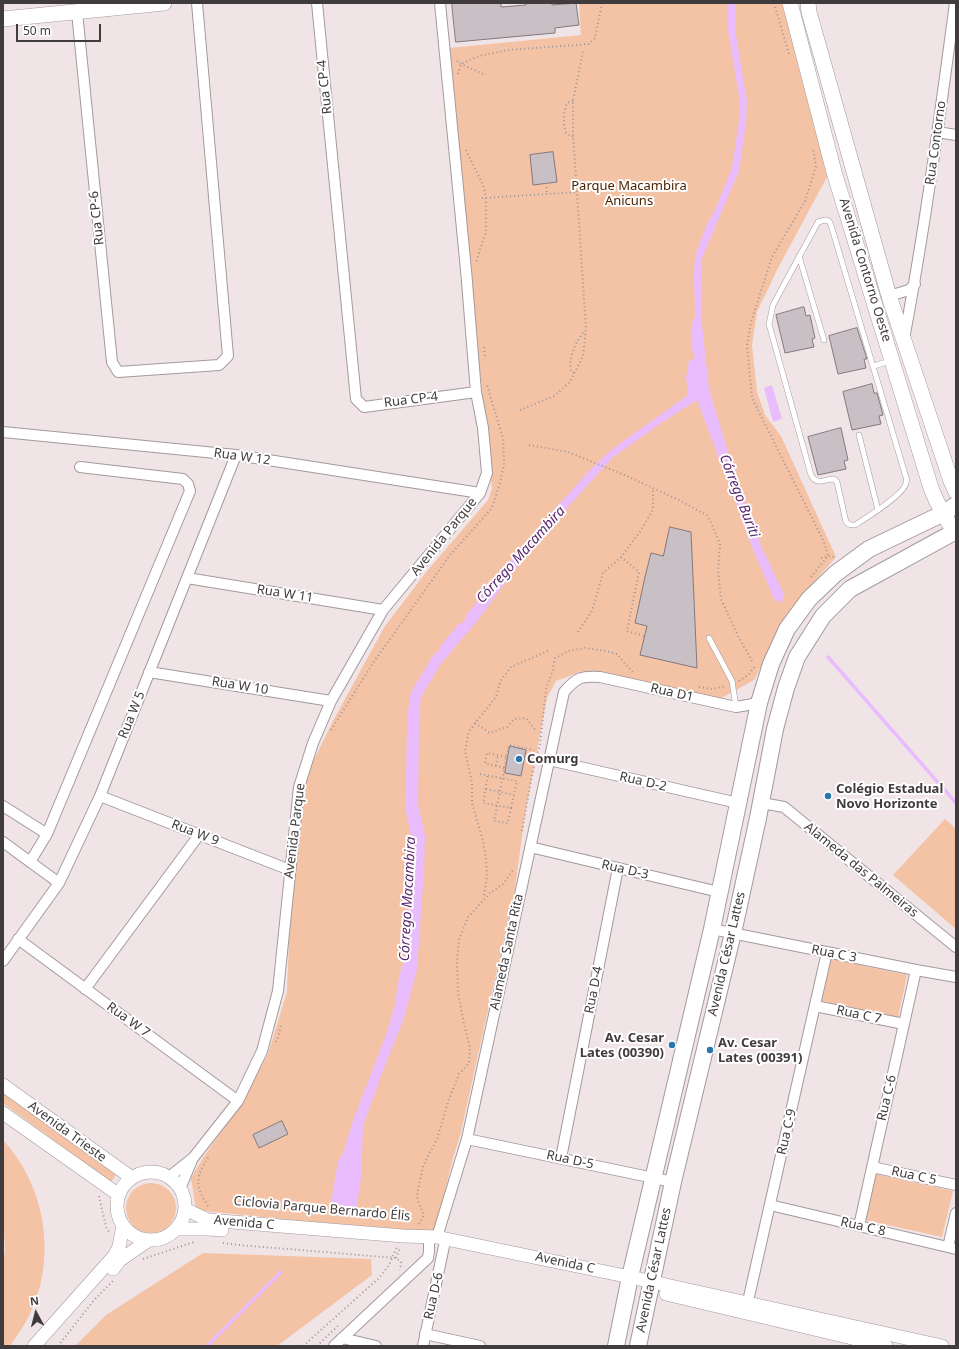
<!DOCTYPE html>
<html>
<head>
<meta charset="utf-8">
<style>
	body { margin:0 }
	#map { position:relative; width:959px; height:1349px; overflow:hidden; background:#f0e4e6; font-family:"Noto Sans",sans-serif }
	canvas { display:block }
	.frame { position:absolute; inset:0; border:4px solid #403b3c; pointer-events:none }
	.north { position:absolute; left:16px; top:1293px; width:40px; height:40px; -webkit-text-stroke:3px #fff; paint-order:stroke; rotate:353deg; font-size:11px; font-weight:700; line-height:16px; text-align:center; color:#403b3c }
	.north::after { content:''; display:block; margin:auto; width:14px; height:18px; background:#403b3c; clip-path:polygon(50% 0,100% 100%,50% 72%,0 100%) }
	.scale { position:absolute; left:16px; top:24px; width:85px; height:18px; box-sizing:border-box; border:2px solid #403b3c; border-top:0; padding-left:5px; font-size:12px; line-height:14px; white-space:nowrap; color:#403b3c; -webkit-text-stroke:3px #fff; paint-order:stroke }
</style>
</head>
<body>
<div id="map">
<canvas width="959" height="1349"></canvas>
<div class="frame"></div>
<div class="north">N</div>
<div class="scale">50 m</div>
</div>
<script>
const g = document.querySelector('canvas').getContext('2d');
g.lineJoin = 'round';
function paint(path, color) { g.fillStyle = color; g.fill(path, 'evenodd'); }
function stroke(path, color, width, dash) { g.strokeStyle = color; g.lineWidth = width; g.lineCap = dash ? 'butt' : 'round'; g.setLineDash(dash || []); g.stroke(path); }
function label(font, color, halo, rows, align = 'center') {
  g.font = font + ' "Noto Sans",sans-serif'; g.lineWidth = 4; g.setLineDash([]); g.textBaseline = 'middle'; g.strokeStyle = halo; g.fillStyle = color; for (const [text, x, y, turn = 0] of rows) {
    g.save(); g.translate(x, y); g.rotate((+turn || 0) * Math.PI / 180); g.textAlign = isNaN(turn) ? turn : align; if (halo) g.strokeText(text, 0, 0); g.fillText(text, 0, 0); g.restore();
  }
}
paint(new Path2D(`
	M 579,3 L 784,3 L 828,175 L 777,270 L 757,312 L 752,345 L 757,392 L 765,415 L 781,436 L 836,557 L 807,590 L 781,628 L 754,680 L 720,699 L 650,686 L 582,671 L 556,681 L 547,698 L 525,814 L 515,888 L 460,1136 L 453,1158 L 434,1235 L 196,1210 L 191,1178 L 203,1158 L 241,1103 L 268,1054 L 287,992 L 292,866 L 299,818 L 308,772 L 333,721 L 385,626 L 427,571 L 488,500 L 492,489 L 456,135 L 450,48 L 581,35 Z
	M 945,819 L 956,829 L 956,929 L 893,875 Z
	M 831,959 L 907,975 L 898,1017 L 822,1001 Z
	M 3,1093 L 116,1175 L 111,1182 L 3,1103 Z
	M 3,1140 C 44,1184 57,1253 32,1309 C 27,1322 18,1334 10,1346 L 3,1346 L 3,1266 L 5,1249 L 3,1218 Z
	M 876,1174 L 953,1191 L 942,1237 L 865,1220 Z
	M126 1208a25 25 0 1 1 50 0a25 25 0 1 1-50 0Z
	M 203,1253 L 371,1259 L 372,1275 L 277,1346 L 75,1346 L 106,1315 Z`), '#f4c2a4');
paint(new Path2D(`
	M 727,3 L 735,3 L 735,30 L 747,101 L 746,122 L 739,171 L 702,258 L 701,274 L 701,316 L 709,389 L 738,485 L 762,548 L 784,594 L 776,603 L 754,552 L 697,400 L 661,423 L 612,458 L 530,549 L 478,620 L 440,665 L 421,697 L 419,719 L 418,805 L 425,835 L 424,871 L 417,969 L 404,1018 L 384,1068 L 363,1126 L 361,1179 L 356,1211 L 331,1202 L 338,1161 L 346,1149 L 355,1120 L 386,1040 L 396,1008 L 401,976 L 408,954 L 412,884 L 413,837 L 407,809 L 409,719 L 412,694 L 433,659 L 512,562 L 541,524 L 590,470 L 611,450 L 688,395 L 686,378 L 689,361 L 695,358 L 692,349 L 691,325 L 695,317 L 694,274 L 695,256 L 707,224 L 715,210 L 732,168 L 739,121 L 740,102 L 728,30 Z
	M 772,385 L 782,419 L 773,422 L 764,388 Z`), '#e9bdfd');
stroke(new Path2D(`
	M 779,593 L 782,600
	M 467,617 L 513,560
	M 441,648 L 460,625
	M 828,657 L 956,803
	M 346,1149 L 355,1120 L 386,1040 L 396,1008 L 401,976 L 408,954 L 412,884 L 413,837 L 407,809 L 409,719 L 412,694 L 433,659 L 437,653
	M 207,1346 L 281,1272`), '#e9bdfd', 3.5);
const building = new Path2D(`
	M 452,3 L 501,3 L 501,7 L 526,5 L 526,3 L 552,3 L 552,5 L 576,3 L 579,25 L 555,28 L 555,33 L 456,42 Z
	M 553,152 L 557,182 L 533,185 L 530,155 Z
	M 804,307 L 806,316 L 810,315 L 815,338 L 812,339 L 814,347 L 785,353 L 776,315 Z
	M 857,328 L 867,359 L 864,359 L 866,368 L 838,374 L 829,336 Z
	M 872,384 L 874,393 L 877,393 L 882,411 L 883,415 L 879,416 L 881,424 L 852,430 L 843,392 Z
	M 841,428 L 848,460 L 844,461 L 846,469 L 818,475 L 808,437 Z
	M 670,527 L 691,532 L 697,668 L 640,655 L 647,626 L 635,623 L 645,577 L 651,553 L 663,556 Z
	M 510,746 L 526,750 L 521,776 L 505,773 Z
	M 282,1121 L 288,1134 L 259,1148 L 253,1135 Z`);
paint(building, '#c9c0c6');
stroke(building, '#82797f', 1);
const service = new Path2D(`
	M 825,220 L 829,221 L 831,225 L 905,474 C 906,476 907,480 906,483 C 905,494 866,518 855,525 C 851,525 849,525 846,522 L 837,482 L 834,479 C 825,479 817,486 811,475 L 769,324 L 773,305 L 818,222 Z
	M 799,256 L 824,340
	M 874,366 L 890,361
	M 859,435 L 878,510
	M 709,638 L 732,681 L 736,707`);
const minor = new Path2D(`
	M 317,3 L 356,399 L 364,407 L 476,392
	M 77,12 L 112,362 L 118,372 L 219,365 L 228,356 L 197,3
	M 937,132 L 956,135
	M 889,296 L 909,290 L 915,284
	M 904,339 C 925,228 940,115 955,3
	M 3,432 L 236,455 L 480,493
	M 187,578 L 383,610
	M 149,672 L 331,701
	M 549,760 L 738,803
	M 100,796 L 290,870
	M 762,803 L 784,807 L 956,947
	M 3,806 L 47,834
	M 3,842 L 59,883
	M 530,847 L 719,892
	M 30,862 L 47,834 L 190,491 L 188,484 L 183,479 L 80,467
	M 712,929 L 916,970 L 956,977
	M 18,939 L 238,1101
	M 3,961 L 59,883 L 100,796 L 236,455
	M 85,989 L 199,835
	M 815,1006 L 904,1024
	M 467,1139 L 673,1182
	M 561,1158 L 618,868
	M 872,1167 L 956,1185
	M 169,1177 L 193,1158 L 238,1101 L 262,1051 L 278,991 L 299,787 L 313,743 L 331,701 L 383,610 L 480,493 L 487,473 L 483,428 L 476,392 L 466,270 L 440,3
	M 180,1189 L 192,1160
	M 770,1205 L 956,1249
	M 859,1226 L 916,970
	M 437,1237 L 467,1139 L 564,692 C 577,677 581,676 600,677 L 736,707 L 759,703
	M 948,1247 L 956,1213
	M 746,1310 L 827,952
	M 425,1334 L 480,1346
	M 342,1338 L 376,1346
	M 334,1346 L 428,1258 L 429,1251 L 429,1244
	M 423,1346 L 444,1246`);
const tertiary = new Path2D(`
	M 3,1085 L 132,1178
	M 3,1113 L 119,1195
	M117 1206a34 34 0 1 1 68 0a34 34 0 1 1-68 0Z
	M 185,1209 L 208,1220 L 403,1236 L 437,1237 L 446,1239 L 630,1277 L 942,1346
	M 176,1229 L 208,1229 L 222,1230
	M 113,1269 L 120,1260 L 149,1240
	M 666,1294 L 886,1346
	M 34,1346 L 115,1255 L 119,1247 L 123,1226`);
const secondary = new Path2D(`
	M 790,3 L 834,172 L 931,488 L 937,502 L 954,532
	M 808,3 L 809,12 L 889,296 L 951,481 L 956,492
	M 3,19 L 164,3`);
const primary = new Path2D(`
	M 616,1346 L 630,1277 L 712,929 L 759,703 L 771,664 L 787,629 L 809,599 L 835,574 L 869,549 L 944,513 L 956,505
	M 638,1346 L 673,1182 L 733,933 L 758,818 L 775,729 L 786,688 L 797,657 L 823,616 L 850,589 L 956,531`);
stroke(service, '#a4999b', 6);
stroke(minor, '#a4999b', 12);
stroke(tertiary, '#a4999b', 14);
stroke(secondary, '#a4999b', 16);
stroke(primary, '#a4999b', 18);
stroke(new Path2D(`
	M 774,3 L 789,54
	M 457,61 L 461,64 L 483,74
	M 458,74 L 461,64 L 479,56 L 508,50 L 589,44 L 595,38 L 602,3
	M 573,137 L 566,133 C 563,122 563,114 567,103 L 573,101
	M 466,150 L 483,185 L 486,198 L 486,232 L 476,262
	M 546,183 L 547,194
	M 482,198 L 577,192
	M 484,347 L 485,357
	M 574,373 L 571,371 C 568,356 576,342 585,330
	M 520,410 L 554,396 L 570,382 L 583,356 L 586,328 L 573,133 L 573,101 L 583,51
	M 529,445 L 568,452 L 620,473 L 679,500 L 708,516 L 720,544 L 718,571 L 721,599 L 738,636 L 752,661
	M 621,557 L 639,572 L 627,631 L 644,636
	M 821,558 L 828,556 L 835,557
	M 811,577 L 828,556 L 824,542 L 752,398 L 747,346 L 751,322 L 772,257 L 805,201 L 816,166 L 813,148
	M 578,632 L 592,611 L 603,573 L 621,557 L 639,533 L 653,510 L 653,489
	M 739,681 L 749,674 L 756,665
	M 699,687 L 712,689 L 726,686
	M 475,723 L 490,733 L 507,727 L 514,719 L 526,718 L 536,731
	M 331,730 L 373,663 L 450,555 L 492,508 L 500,483 L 504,464 L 503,438 L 487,385
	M 496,766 L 498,755
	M 504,768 L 485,763 L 487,753 L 507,757
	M 480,774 L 517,781 L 511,808 L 483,803 L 488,775
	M 486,789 L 514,795
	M 511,808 L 508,823 L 494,821 L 509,745 L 534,750
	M 522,831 L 532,775 L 540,744 L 546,689 L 552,673 L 555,658 L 569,651 L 585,648 L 605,651 L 617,654 L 634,674
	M 484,895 L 487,876 L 486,858 L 483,841 L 472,803 L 472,783 L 465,751 L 469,731 L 496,697 L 501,680 L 511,667 L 550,650
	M 276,1042 L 278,1038 L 281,1025
	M 99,1196 L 106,1227 L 109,1232
	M 208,1206 C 194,1185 196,1177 209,1156
	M 419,1224 L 424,1215 L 419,1204 L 417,1195 L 423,1166 L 437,1139 L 449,1099 L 459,1074 L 469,1063 L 470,1048 L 464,1024 L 458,993 L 457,961 L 459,940 L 468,917 L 490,893 L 503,884 L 514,869
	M 223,1243 L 239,1245 L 396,1258 L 401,1262 L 400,1270
	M 396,1258 L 400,1248
	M 143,1259 L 194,1242
	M 58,1346 L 95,1299 L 113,1281
	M 303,1346 L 379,1278 L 389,1265 L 397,1247
	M 317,1346 L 340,1324`), '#9e9597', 2, [1, 3]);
stroke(service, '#fff', 5);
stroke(minor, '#fff', 10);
stroke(tertiary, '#fff', 13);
stroke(secondary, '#fff', 15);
stroke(primary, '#fff', 16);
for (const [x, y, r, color] of [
	[519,759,4,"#2a76a9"],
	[828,796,4,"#2a76a9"],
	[672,1045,4,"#2a76a9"],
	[710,1050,4,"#2a76a9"]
]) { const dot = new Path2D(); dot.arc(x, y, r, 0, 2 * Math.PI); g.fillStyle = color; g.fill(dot); stroke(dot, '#fff', 1.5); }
label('13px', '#403b3c', '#fff', [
	["Rua CP-4",325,87,-96],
	["Rua Contorno",936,143,-82],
	["Rua CP-6",97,218,-96],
	["Avenida Contorno Oeste",865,270,73],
	["Rua CP-4",411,400,-7],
	["Rua W 12",242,457,8],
	["Avenida Parque",444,537,-51],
	["Rua W 11",285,594,9],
	["Rua W 10",240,686,9],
	["Rua D1",672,693,13],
	["Rua W 5",132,715,-68],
	["Rua D-2",643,782,13],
	["Avenida Parque",295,831,-83],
	["Rua W 9",195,833,21],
	["Rua D-3",625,870,13],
	["Alameda das Palmeiras",861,870,39],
	["Alameda Santa Rita",507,952,-78],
	["Avenida César Lattes",727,954,-77],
	["Rua C 3",834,954,11],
	["Rua D-4",594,990,-79],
	["Rua C 7",859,1015,12],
	["Rua W 7",128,1020,36],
	["Rua C-6",887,1098,-77],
	["Avenida Trieste",67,1132,36],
	["Rua C-9",787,1132,-77],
	["Rua D-5",570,1160,12],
	["Rua C 5",914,1176,12],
	["Ciclovia Parque Bernardo Élis",322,1209,5],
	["Avenida C",244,1223,5],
	["Rua C 8",863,1227,13],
	["Avenida C",565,1263,12],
	["Avenida César Lattes",654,1270,-78],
	["Rua D-6",434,1296,-77]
]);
label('13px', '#4d2200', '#fff', [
	["Parque Macambira",629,186],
	["Anicuns",629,201]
]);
label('bold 13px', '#403b3c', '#fff', [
	["Comurg",527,759],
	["Colégio Estadual",836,789],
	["Novo Horizonte",836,804],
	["Av. Cesar",664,1038,"right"],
	["Lates (00390)",664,1053,"right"],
	["Av. Cesar",718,1043],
	["Lates (00391)",718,1058]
], 'left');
label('italic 14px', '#5a256f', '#fff', [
	["Córrego Buriti",739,496,69],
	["Córrego Macambira",521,555,-48],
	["Córrego Macambira",408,899,-87]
]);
</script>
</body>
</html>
